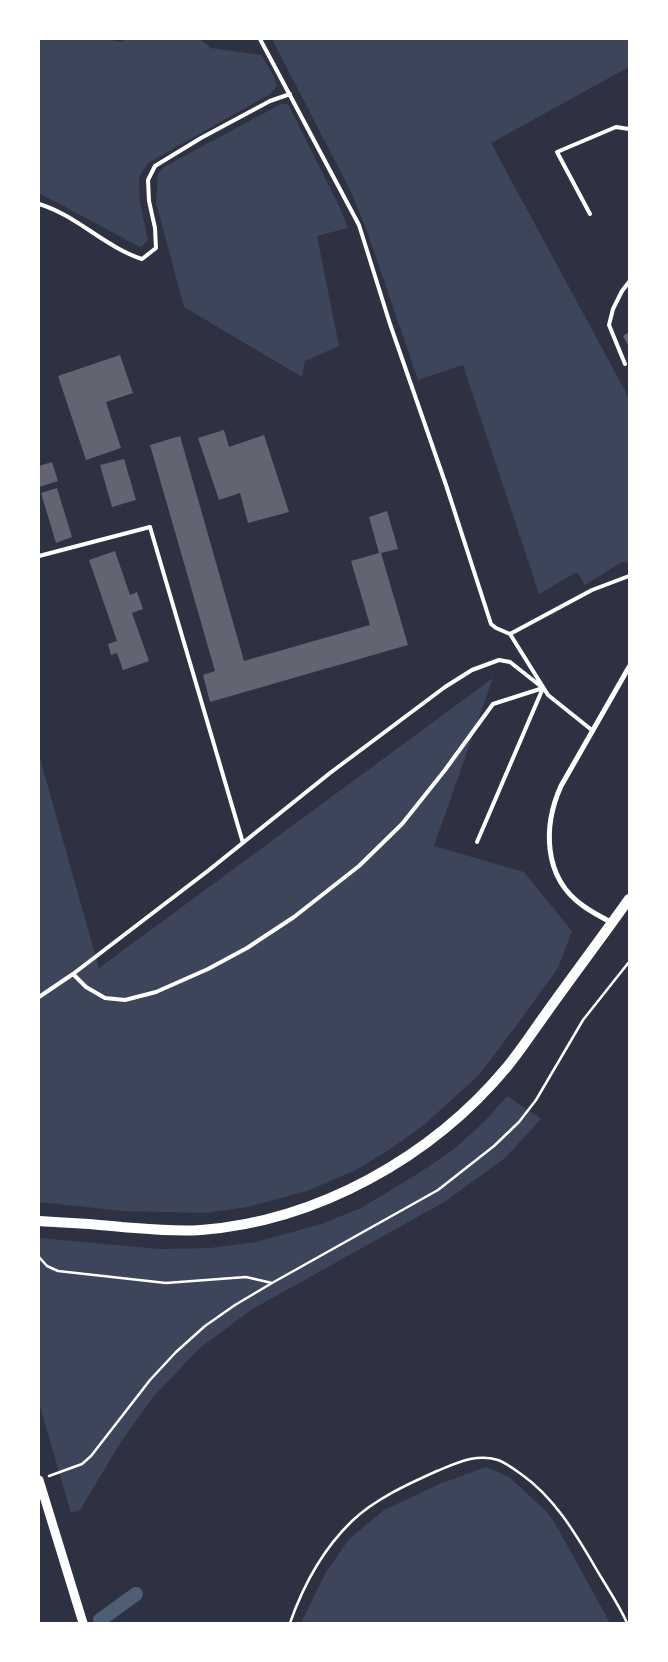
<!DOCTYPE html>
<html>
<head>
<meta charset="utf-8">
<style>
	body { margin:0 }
	#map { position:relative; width:668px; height:1662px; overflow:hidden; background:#2d3142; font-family:Poppins,sans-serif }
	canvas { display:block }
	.frame { position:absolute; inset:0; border:40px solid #fff; pointer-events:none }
</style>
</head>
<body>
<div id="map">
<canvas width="668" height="1662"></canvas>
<div class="frame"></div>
</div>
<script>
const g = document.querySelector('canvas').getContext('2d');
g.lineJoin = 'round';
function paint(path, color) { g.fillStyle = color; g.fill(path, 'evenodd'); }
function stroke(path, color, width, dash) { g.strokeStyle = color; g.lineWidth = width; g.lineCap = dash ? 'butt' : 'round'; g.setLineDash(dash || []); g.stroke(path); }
paint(new Path2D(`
	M 39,39 L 107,39 L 121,42 L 126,39 L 200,39 L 211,48 L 261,55 L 274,76 L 277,86 L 270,94 L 148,163 L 139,177 L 140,202 L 148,241 L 140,247 L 39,193 Z
	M 272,39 L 629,39 L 629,67 L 491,143 L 629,398 L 629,563 L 622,562 L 585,585 L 577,572 L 539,594 L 463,365 L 418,380 L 368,234 L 351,192 Z
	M 281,104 L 288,104 L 340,208 L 348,228 L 317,236 L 339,346 L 305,361 L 302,377 L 184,307 L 156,203 L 158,174 L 164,167 Z
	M 493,678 L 434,846 L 524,872 L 572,931 L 558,968 L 519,1022 L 479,1075 L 424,1125 L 392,1148 L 356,1170 L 307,1191 L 247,1207 L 206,1213 L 122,1211 L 39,1202 L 39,755 L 99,968 Z
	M 507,1096 L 541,1119 L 505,1158 L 446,1201 L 251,1310 L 200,1348 L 153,1397 L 121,1442 L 80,1510 L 71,1513 L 39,1403 L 39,1247 L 40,1238 L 160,1249 L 210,1248 L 256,1242 L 321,1224 L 361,1208 L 419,1173 L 454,1149 L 485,1121 Z
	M 486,1467 L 509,1477 L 545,1510 L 555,1523 L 610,1623 L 301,1623 L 326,1572 L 349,1539 L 384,1510 L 442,1483 Z`), '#3c4559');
stroke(new Path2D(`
	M 100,1620 L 136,1594`), '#4f5d75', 14);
paint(new Path2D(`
	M 629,332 L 629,347 L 623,336 Z
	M 120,355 L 133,393 L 106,402 L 121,448 L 86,460 L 58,376 Z
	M 224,430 L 229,447 L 264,435 L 289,512 L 248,523 L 240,493 L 219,500 L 198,438 Z
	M 180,436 L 244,661 L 370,625 L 351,561 L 379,553 L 369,517 L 387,511 L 398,549 L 381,553 L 408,645 L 210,702 L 203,675 L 215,671 L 150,445 Z
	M 124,459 L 136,500 L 112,507 L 100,465 Z
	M 52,462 L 58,481 L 39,487 L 39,466 Z
	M 57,488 L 72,537 L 56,543 L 41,493 Z
	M 115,551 L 130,595 L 137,592 L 143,609 L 132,613 L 149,661 L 123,670 L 117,653 L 111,655 L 108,644 L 117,641 L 89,560 Z`), '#626471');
stroke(new Path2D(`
	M 39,1257 L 47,1266 L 58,1271 L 166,1283 L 246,1277 L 272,1283
	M 49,1476 L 82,1464 L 91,1456 L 150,1380 L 176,1352 L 205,1326 L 235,1305 L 272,1283 L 438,1190 L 494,1146 L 519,1122 L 536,1100 L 583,1020 L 629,962
	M 290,1623 C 303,1586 323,1549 352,1521 C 375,1499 408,1484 437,1471 C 457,1463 476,1453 498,1460 C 506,1463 514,1469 521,1474 C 557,1499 579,1540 601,1577 C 610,1592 620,1607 627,1623`), '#fff', 2.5);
stroke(new Path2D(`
	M 260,39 L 359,225 L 390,324 L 446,485 L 491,624 L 496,628 L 510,634 L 592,590 L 629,576
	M 39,204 C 76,215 105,247 142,259 L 156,248 L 155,228 L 149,201 L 148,180 L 155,166 L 201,138 L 270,101 L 290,94
	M 590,214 L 557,152 L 616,127 L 629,129
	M 625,364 L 609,325 L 613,309 L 622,291 L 629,282
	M 39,556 L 150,527 L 243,843
	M 510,634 L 548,695 L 593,731
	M 477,842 L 543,688
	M 73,974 L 86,987 L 105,998 L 125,1000 L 156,992 L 208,969 L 247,948 L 294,917 L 359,866 L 402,824 L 445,770 L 493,704 L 543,688
	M 39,997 L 73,974 L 209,870 L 330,773 L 445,687 L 472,670 L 499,660 L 510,662 L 543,688`), '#fff', 4);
stroke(new Path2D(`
	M 612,923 C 602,917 591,912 582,905 C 543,877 543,826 561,786 L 629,667`), '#fff', 5);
stroke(new Path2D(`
	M 39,1480 L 83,1623`), '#fff', 9);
stroke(new Path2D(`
	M 39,1221 C 66,1223 94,1224 122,1227 C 148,1229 174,1232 201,1230 C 318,1221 432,1157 507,1067 C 521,1050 534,1030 547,1012 C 574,974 602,937 629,899`), '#fff', 10);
</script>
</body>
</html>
